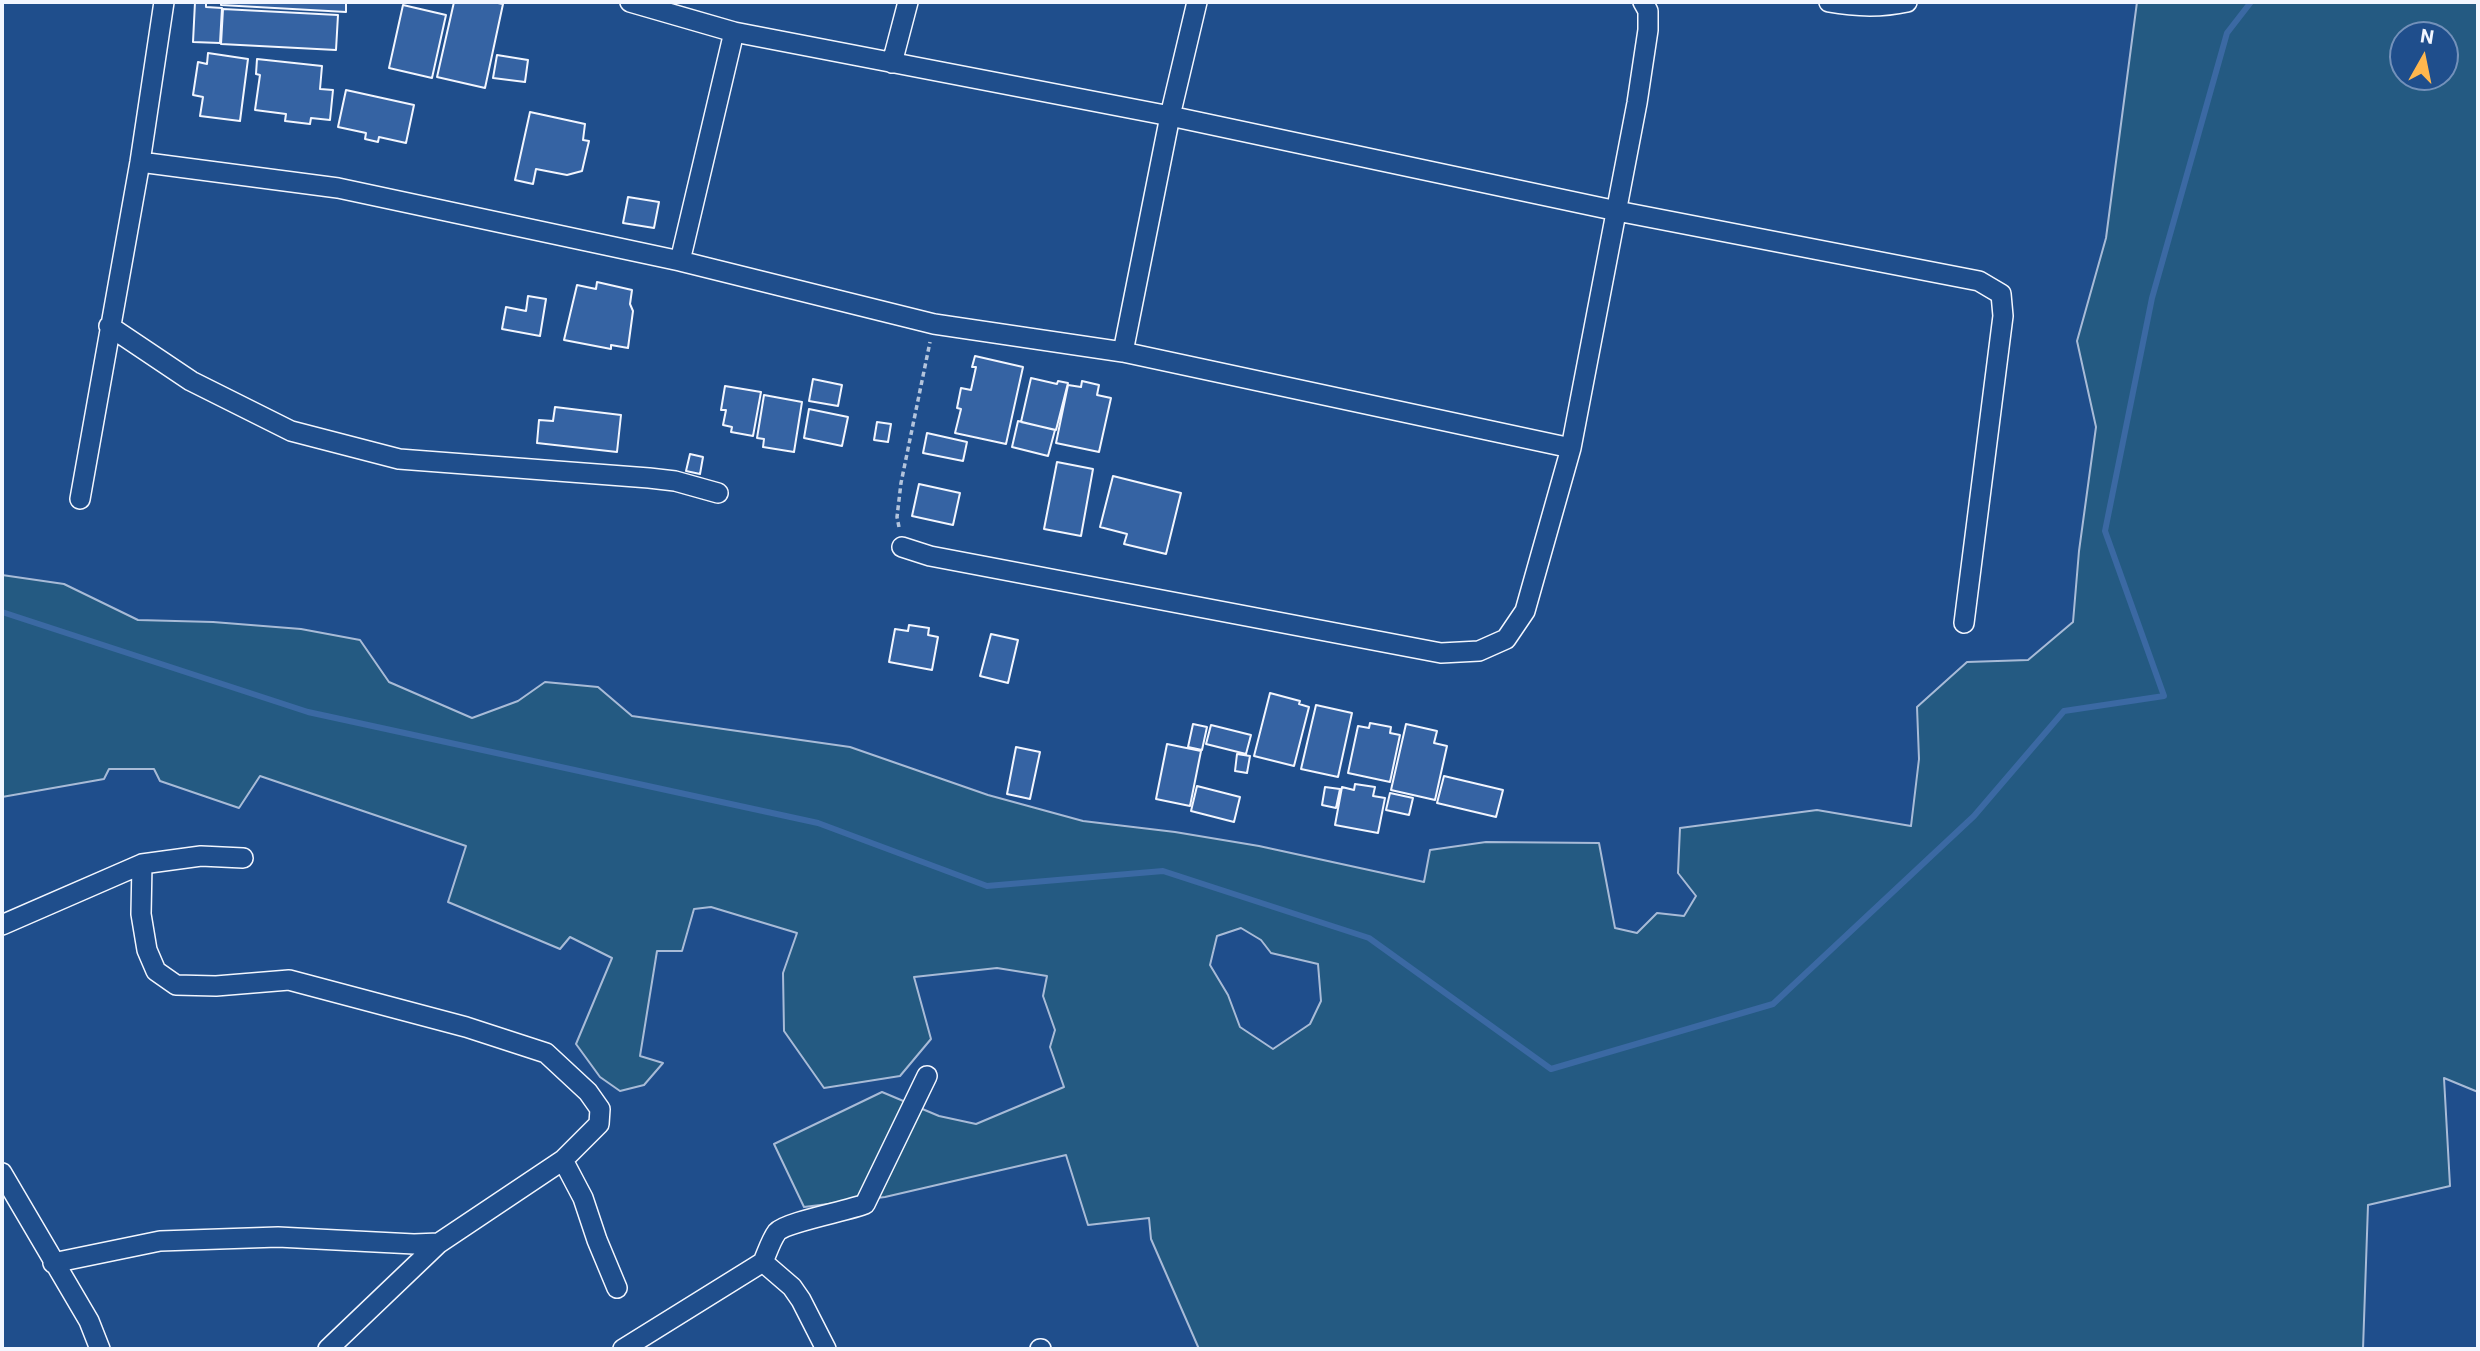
<!DOCTYPE html>
<html>
<head>
<meta charset="utf-8">
<style>
	body { margin:0 }
	#map { position:relative; width:2480px; height:1351px; overflow:hidden; background:#1f4e8c; font-family:Roboto,sans-serif }
	canvas { display:block }
	.frame { position:absolute; inset:0; border:4px solid #f2f6ff; pointer-events:none }
	.north { position:absolute; left:2389px; top:21px; width:70px; height:70px; box-sizing:border-box; background:#1f4e8c; border:2px solid #7391ba; border-radius:50%; rotate:9deg; font-size:19px; font-weight:700; line-height:28px; text-align:center; color:#f2f6ff }
	.north::after { content:''; display:block; margin:auto; width:24px; height:32px; background:#ffb74d; clip-path:polygon(50% 0,100% 100%,50% 72%,0 100%) }
</style>
</head>
<body>
<div id="map">
<canvas width="2480" height="1351"></canvas>
<div class="frame"></div>
<div class="north">N</div>
</div>
<script>
const g = document.querySelector('canvas').getContext('2d');
g.lineJoin = 'round';
function paint(path, color) { g.fillStyle = color; g.fill(path, 'evenodd'); }
function stroke(path, color, width, dash) { g.strokeStyle = color; g.lineWidth = width; g.lineCap = dash ? 'butt' : 'round'; g.setLineDash(dash || []); g.stroke(path); }
const green = new Path2D(`
	M 2137,2 L 2478,2 L 2478,1092 L 2444,1078 L 2450,1186 L 2368,1205 L 2363,1349 L 1199,1349 L 1151,1239 L 1149,1218 L 1088,1225 L 1066,1155 L 885,1197 L 804,1207 L 774,1144 L 882,1092 L 939,1116 L 976,1124 L 1064,1087 L 1050,1047 L 1055,1030 L 1043,996 L 1047,976 L 997,968 L 914,977 L 931,1039 L 900,1076 L 824,1088 L 784,1031 L 783,973 L 797,933 L 711,907 L 694,909 L 682,951 L 657,951 L 640,1056 L 663,1063 L 644,1085 L 620,1091 L 600,1077 L 576,1044 L 612,958 L 570,937 L 560,949 L 448,902 L 466,846 L 260,776 L 239,808 L 160,781 L 154,769 L 109,769 L 104,779 L 2,797 L 2,575 L 64,584 L 138,620 L 213,622 L 301,629 L 360,640 L 389,682 L 472,718 L 518,701 L 545,682 L 598,687 L 632,716 L 850,747 L 988,795 L 1083,821 L 1175,832 L 1259,846 L 1424,882 L 1430,850 L 1486,842 L 1599,843 L 1615,928 L 1637,933 L 1657,913 L 1684,916 L 1696,896 L 1678,873 L 1680,828 L 1817,810 L 1911,826 L 1919,759 L 1917,707 L 1967,662 L 2028,660 L 2073,622 L 2079,551 L 2096,427 L 2077,341 L 2106,238 ZM 2403,35 L 2445,35 L 2445,77 L 2403,77 ZM 1241,928 L 1261,940 L 1271,953 L 1318,964 L 1321,1001 L 1310,1024 L 1273,1049 L 1240,1027 L 1228,995 L 1210,965 L 1217,936 Z`);
paint(green, '#245a82');
stroke(green, '#a8bbd7', 2);
stroke(new Path2D(`
	M 2,612 L 308,712 L 818,823 L 987,886 L 1163,871 L 1369,938 L 1551,1069 L 1773,1004 L 1974,816 L 2064,711 L 2164,696 L 2105,531 L 2152,298 L 2227,33 L 2251,2`), '#3b69a3', 6);
const building = new Path2D(`
	M 195,2 L 206,2 L 206,7 L 222,8 L 220,43 L 193,42 Z
	M 221,2 L 346,2 L 346,12 L 221,5 Z
	M 454,2 L 493,2 L 503,4 L 485,88 L 437,77 Z
	M 403,5 L 446,15 L 432,78 L 389,68 Z
	M 223,9 L 338,15 L 336,50 L 221,44 Z
	M 208,53 L 248,59 L 240,121 L 200,116 L 203,97 L 193,95 L 198,62 L 207,64 Z
	M 497,55 L 528,60 L 525,82 L 493,78 Z
	M 257,59 L 322,66 L 320,89 L 333,90 L 330,120 L 311,118 L 310,124 L 285,121 L 286,114 L 255,110 L 260,75 L 256,74 Z
	M 346,90 L 414,105 L 406,143 L 379,137 L 378,142 L 365,139 L 366,133 L 338,127 Z
	M 530,112 L 585,124 L 583,140 L 589,141 L 582,171 L 567,175 L 536,169 L 533,184 L 515,180 Z
	M 628,197 L 659,202 L 654,228 L 623,223 Z
	M 597,282 L 632,290 L 630,304 L 633,311 L 628,348 L 611,345 L 611,349 L 564,340 L 577,285 L 596,289 Z
	M 528,296 L 546,299 L 540,336 L 502,329 L 506,307 L 526,311 Z
	M 975,356 L 1023,367 L 1006,444 L 955,433 L 961,409 L 957,408 L 961,388 L 971,390 L 976,367 L 972,367 Z
	M 1031,378 L 1057,384 L 1058,381 L 1068,383 L 1056,430 L 1021,422 Z
	M 813,379 L 842,385 L 838,406 L 809,401 Z
	M 1082,381 L 1099,385 L 1097,395 L 1111,398 L 1099,452 L 1056,443 L 1068,385 L 1081,387 Z
	M 725,386 L 761,392 L 753,436 L 731,432 L 732,427 L 723,425 L 726,410 L 721,410 Z
	M 764,395 L 802,402 L 794,452 L 763,447 L 764,439 L 757,438 Z
	M 555,407 L 621,415 L 617,452 L 537,443 L 539,420 L 553,421 Z
	M 809,409 L 848,417 L 842,446 L 804,438 Z
	M 1018,421 L 1055,430 L 1048,456 L 1012,447 Z
	M 877,422 L 891,424 L 888,442 L 874,440 Z
	M 927,433 L 967,442 L 963,461 L 923,453 Z
	M 690,454 L 703,457 L 700,474 L 686,471 Z
	M 1057,462 L 1093,469 L 1081,536 L 1044,529 Z
	M 1113,476 L 1181,493 L 1166,554 L 1124,544 L 1127,534 L 1100,527 Z
	M 919,484 L 960,493 L 953,525 L 912,516 Z
	M 909,625 L 929,628 L 928,635 L 938,637 L 932,670 L 889,662 L 895,629 L 908,631 Z
	M 991,634 L 1018,640 L 1008,683 L 980,676 Z
	M 1270,693 L 1300,701 L 1299,704 L 1309,707 L 1294,766 L 1254,756 Z
	M 1316,705 L 1352,713 L 1338,777 L 1301,769 Z
	M 1370,723 L 1391,727 L 1390,733 L 1400,735 L 1390,782 L 1348,773 L 1358,726 L 1369,728 Z
	M 1193,724 L 1207,727 L 1202,750 L 1188,747 Z
	M 1406,724 L 1437,731 L 1434,743 L 1447,746 L 1435,800 L 1391,790 Z
	M 1211,725 L 1251,735 L 1246,754 L 1206,744 Z
	M 1167,744 L 1201,751 L 1190,806 L 1156,799 Z
	M 1016,747 L 1040,752 L 1030,799 L 1007,794 Z
	M 1237,754 L 1250,756 L 1247,773 L 1235,771 Z
	M 1444,776 L 1503,790 L 1496,817 L 1437,803 Z
	M 1355,784 L 1375,787 L 1373,796 L 1385,798 L 1378,833 L 1335,825 L 1342,787 L 1354,790 Z
	M 1197,786 L 1240,797 L 1234,822 L 1191,811 Z
	M 1325,787 L 1340,789 L 1336,808 L 1322,805 Z
	M 1390,793 L 1413,798 L 1409,815 L 1386,810 Z`);
paint(building, '#3563a3');
stroke(building, '#f2f6ff', 2);
const street = new Path2D(`
	M 630,2 L 734,32 L 1170,116 L 1197,2
	M 1829,2 C 1856,7 1880,8 1907,2
	M 892,63 L 908,2
	M 140,162 L 338,188 L 680,261 L 934,324 L 1123,352 L 1571,448
	M 680,261 L 734,32
	M 109,326 L 191,381 L 291,431 L 399,459 L 649,478 L 675,481 L 718,493
	M 1123,352 L 1170,116 L 1617,211 L 1979,281 L 2001,294 L 2003,316 L 1964,623
	M 80,499 L 140,162 L 164,2
	M 902,547 L 930,556 L 1441,653 L 1479,651 L 1506,639 L 1525,611 L 1571,448 L 1637,103 L 1648,30 L 1648,11 L 1643,2
	M 2,925 L 142,864 L 201,856 L 243,858
	M 563,1160 L 583,1198 L 597,1240 L 617,1288
	M 2,1173 L 89,1321 L 100,1349
	M 763,1262 C 767,1253 771,1240 777,1232 C 786,1222 848,1211 865,1204 L 927,1076
	M 53,1263 L 160,1241 L 278,1237 L 414,1244 L 439,1243 L 563,1160 L 599,1124 L 600,1109 L 588,1092 L 546,1053 L 466,1027 L 289,980 L 216,986 L 176,985 L 156,971 L 147,950 L 141,914 L 142,864
	M 328,1349 L 439,1243
	M 623,1349 L 763,1262 L 792,1287 L 801,1300 L 826,1349
	M 1040,1349 L 1041,1349`);
stroke(street, '#f2f6ff', 22);
stroke(new Path2D(`
	M 899,527 L 897,517 L 901,483 L 930,342`), '#b3c4dc', 3.5, [5, 3.5]);
stroke(street, '#1f4e8c', 19);
</script>
</body>
</html>
